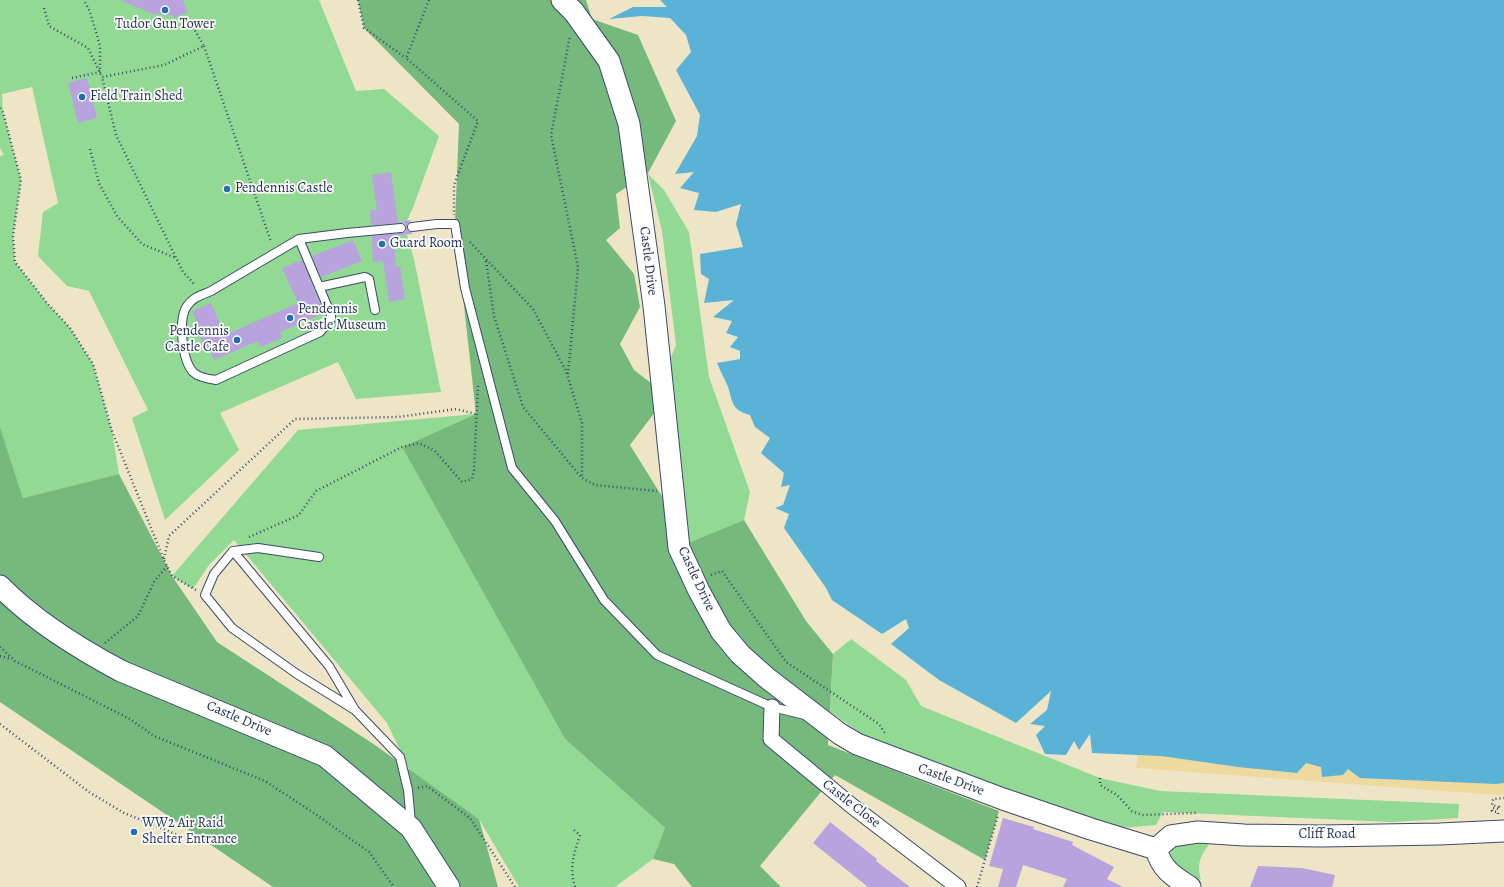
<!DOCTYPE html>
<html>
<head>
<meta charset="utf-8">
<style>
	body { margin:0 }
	canvas { display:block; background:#eee5c7 }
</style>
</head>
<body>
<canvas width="1504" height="887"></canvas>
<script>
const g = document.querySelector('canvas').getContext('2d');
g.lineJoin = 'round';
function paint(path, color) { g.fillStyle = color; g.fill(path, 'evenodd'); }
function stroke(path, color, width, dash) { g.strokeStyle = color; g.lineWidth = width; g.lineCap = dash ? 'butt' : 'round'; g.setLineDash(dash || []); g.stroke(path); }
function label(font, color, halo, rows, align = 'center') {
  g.font = font + ' Alegreya,serif'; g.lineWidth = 3.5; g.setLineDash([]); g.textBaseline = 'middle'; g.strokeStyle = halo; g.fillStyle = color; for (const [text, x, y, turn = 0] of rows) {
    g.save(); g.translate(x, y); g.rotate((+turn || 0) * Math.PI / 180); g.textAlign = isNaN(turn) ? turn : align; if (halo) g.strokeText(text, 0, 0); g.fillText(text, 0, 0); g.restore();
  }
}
paint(new Path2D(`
	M 0,0 L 319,0 L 356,91 L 384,89 L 439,136 L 414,205 L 407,221 L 401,221 L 402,235 L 407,235 L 414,259 L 441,392 L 356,399 L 338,362 L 220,413 L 239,450 L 165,520 L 132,418 L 148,410 L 89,291 L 67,286 L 38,256 L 43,212 L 58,203 L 32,87 L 2,94 L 3,112 L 21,180 L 13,236 L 15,262 L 47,303 L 70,328 L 93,364 L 112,431 L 119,474 L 23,498 L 0,427 L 0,156 L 4,155 L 0,148 Z
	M 648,174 L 664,190 L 689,232 L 709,377 L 750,492 L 744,520 L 679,548 L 668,365 L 676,345 L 662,231 Z
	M 476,414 L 402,447 L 565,739 L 665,828 L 653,859 L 615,887 L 519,887 L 479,819 L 410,771 L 387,723 L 234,540 L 209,565 L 193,589 L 172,576 L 298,430 Z
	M 851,639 L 906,680 L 921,706 L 1100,778 L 1160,791 L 1459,804 L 1458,818 L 1392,822 L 1163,812 L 1156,825 L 1122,828 L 901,761 L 830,712 L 833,654 Z
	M 1192,841 L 1212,841 C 1201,853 1196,864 1201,880 C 1188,873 1174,868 1170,853 L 1175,845 Z`), '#92d993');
paint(new Path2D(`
	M 358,0 L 586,0 L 592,19 L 638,35 L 676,121 L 648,173 L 616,194 L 620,228 L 606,240 L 634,274 L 640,307 L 620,344 L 634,370 L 651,383 L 655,412 L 630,445 L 663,498 L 679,547 L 744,520 L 806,621 L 833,654 L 828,745 L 999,811 L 985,860 L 835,775 L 760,866 L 781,887 L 692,887 L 674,864 L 653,859 L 665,828 L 565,739 L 402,447 L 476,414 L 455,224 L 459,124 L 364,28 Z
	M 0,427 L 23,498 L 119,474 L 172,576 L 217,642 L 372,743 L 479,819 L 498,887 L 273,887 L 0,702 Z`), '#75b97d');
paint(new Path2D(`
	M 1140,745 L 1504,774 L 1504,794 L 1497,795 L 1136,768 Z`), '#eeda9e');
paint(new Path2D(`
	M 660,0 L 1504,0 L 1504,783 L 1496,784 L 1360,778 L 1348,769 L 1343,775 L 1322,777 L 1321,767 L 1306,763 L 1297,773 L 1238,767 L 1161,756 L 1092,753 L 1090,734 L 1079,750 L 1074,741 L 1066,755 L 1045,754 L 1036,735 L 1045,726 L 1030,724 L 1047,710 L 1051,691 L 1016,723 L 939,680 L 891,644 L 909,628 L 906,619 L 882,634 L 832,600 L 826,588 L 784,528 L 789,514 L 775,508 L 783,505 L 790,485 L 781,487 L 784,473 L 761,453 L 770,438 L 755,427 L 750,415 C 731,410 733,402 728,387 C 725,379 720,371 717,363 L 740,359 L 740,351 L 730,347 L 738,337 L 726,333 L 732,321 L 713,317 L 734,300 L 704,303 L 709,279 L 701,274 L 700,254 L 743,247 L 736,224 L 741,204 L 716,212 L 694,210 L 699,193 L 680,188 L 694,172 L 675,174 L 697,136 L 700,115 L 676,70 L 691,52 L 686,35 L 670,18 L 642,16 L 609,19 L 633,7 L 667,7 Z`), '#5ab3d7');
paint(new Path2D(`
	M 120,0 L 183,0 L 188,12 L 174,18 L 173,15 L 153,14 Z
	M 87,78 L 97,118 L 78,123 L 68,83 Z
	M 391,172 L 398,222 L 411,220 L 407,227 L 408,231 L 412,232 L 412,234 L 394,236 L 396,267 L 400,266 L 405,299 L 389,302 L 383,261 L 373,263 L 372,236 L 402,233 L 406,231 L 406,227 L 404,223 L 401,223 L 371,225 L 370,210 L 377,210 L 372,175 Z
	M 353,240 L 362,261 L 321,277 L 312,256 Z
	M 302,260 L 324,313 L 280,332 L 282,338 L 261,347 L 258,341 L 214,360 L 209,347 L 205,348 L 197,330 L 200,329 L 192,311 L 211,303 L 225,335 L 298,303 L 282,268 Z
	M 1003,818 L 1034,827 L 1033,829 L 1073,842 L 1072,845 L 1114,867 L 1107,879 L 1123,887 L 1063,887 L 1067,879 L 1023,865 L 1016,887 L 998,887 L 1003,869 L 989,866 Z
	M 830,822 L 877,859 L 876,861 L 910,887 L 868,887 L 813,843 Z
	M 1258,866 L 1302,868 L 1335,875 L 1332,887 L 1250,887 Z`), '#b8a3df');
const lane = new Path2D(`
	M 412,227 L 437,224 L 455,224 L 465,288 L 512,468 L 555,521 L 604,600 L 657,655 L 772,707 L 805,715
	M 299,239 L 331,315 L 331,319 L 320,332 L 216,380 C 208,379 198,377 193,372 C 182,360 178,319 187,306 C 193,297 202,295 211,291 L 299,239 L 347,233 L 401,228
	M 319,287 L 365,277 L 369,279 L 375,310
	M 233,551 L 258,548 L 319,557
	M 355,710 L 329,666 L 233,551 L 214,574 L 205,595 L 232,628 L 297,674 L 355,710 L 400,757 L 408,790 L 411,823`);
const street = new Path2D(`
	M 772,707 L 771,739 L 852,806 L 958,887`);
const secondary = new Path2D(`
	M 562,0 L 574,12 L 609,61 L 629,124 L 654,306 L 679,548 L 699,591 L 721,631 L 740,654 L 767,678 L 840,734 L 857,744 L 1003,799 L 1091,829 L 1156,849
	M 0,586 C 34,621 78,648 121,671 L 325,756 L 411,828 L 449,887
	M 1156,849 L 1171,836 L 1198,832 L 1244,835 L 1322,836 L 1440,834 L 1504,831
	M 1156,849 C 1162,870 1173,876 1190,887`);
stroke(lane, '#3b4a6e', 10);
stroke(street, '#3b4a6e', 17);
stroke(secondary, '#3b4a6e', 23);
stroke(new Path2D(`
	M 358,0 L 364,28 L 406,58
	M 429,0 L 406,58 L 478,121 L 454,185 L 454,215
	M 44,8 L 49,26 L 88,48 L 102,77
	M 193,27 L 204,46 L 164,65 L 102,77 L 116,135 L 183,272 L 195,285
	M 204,46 L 271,242
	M 72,78 L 100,72 L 100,46 L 90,12 L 84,0
	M 0,108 L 3,112 L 21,180 L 13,236 L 15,262 L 47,303 L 70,328 L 93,364 L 112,431 L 164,560 L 172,576 L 196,590
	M 90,149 L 99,183 L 117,216 L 142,244 L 176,258
	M 470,242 L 533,309 L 566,371 L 582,423 L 582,478 L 595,485 L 657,491
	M 486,261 L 494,316 L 523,407 L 581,477
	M 568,374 L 578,267 L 551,135 L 570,36
	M 249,537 L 299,515 L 316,491 L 402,447 L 419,443 L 435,451 L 462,482 L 472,479 L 474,470 L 478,385
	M 164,559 L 169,536 L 295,419 L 398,417 L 456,409 L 476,414
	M 711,575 L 722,571 L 786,662 L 879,724 L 886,735
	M 105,643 L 138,616 L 154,582 L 167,566
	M 0,647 L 15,661 L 130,719 L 154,736 L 265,781 L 314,813 L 369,852 L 394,887
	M 0,656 L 12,659
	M 0,724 L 89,792 L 124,813 L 190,840
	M 1100,778 L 1100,785 L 1117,795 L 1132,811 L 1142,815 L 1196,813
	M 418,788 L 427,786 L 470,818 L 515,887
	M 1498,814 L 1498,812 L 1492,811 L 1492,808 L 1499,809 L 1499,807 L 1492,805 L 1493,799 L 1504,798
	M 574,830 L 580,835 C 574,854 569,867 575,887
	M 977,887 L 998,815`), '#3b4a6e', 2.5, [1, 3]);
stroke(lane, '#fff', 8);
stroke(street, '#fff', 15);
stroke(secondary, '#fff', 21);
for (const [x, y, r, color] of [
	[165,10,4,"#1f6fb2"],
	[82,97,4,"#1f6fb2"],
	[227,189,4,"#1f6fb2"],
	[382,244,4,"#1f6fb2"],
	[290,318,4,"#1f6fb2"],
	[237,340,4,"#1f6fb2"],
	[134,832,4,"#1f6fb2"]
]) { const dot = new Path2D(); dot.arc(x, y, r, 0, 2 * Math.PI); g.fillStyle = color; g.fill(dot); stroke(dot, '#fdfcf7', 1.5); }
label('14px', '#1b2f5e', '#fdfcf7', [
	["Tudor Gun Tower",165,25,"center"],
	["Field Train Shed",90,97],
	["Pendennis Castle",235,189],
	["Guard Room",390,244],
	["Pendennis",298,310],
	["Castle Museum",298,326],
	["Pendennis",229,332,"right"],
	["Castle Cafe",229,348,"right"],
	["WW2 Air Raid",142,824],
	["Shelter Entrance",142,840]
], 'left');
label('14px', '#1b2f5e', '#fdfcf7', [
	["Castle Drive",648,261,83],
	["Castle Drive",696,579,65],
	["Castle Drive",239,719,23],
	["Castle Drive",951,780,20],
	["Castle Close",851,804,38],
	["Cliff Road",1327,835]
]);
</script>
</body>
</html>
